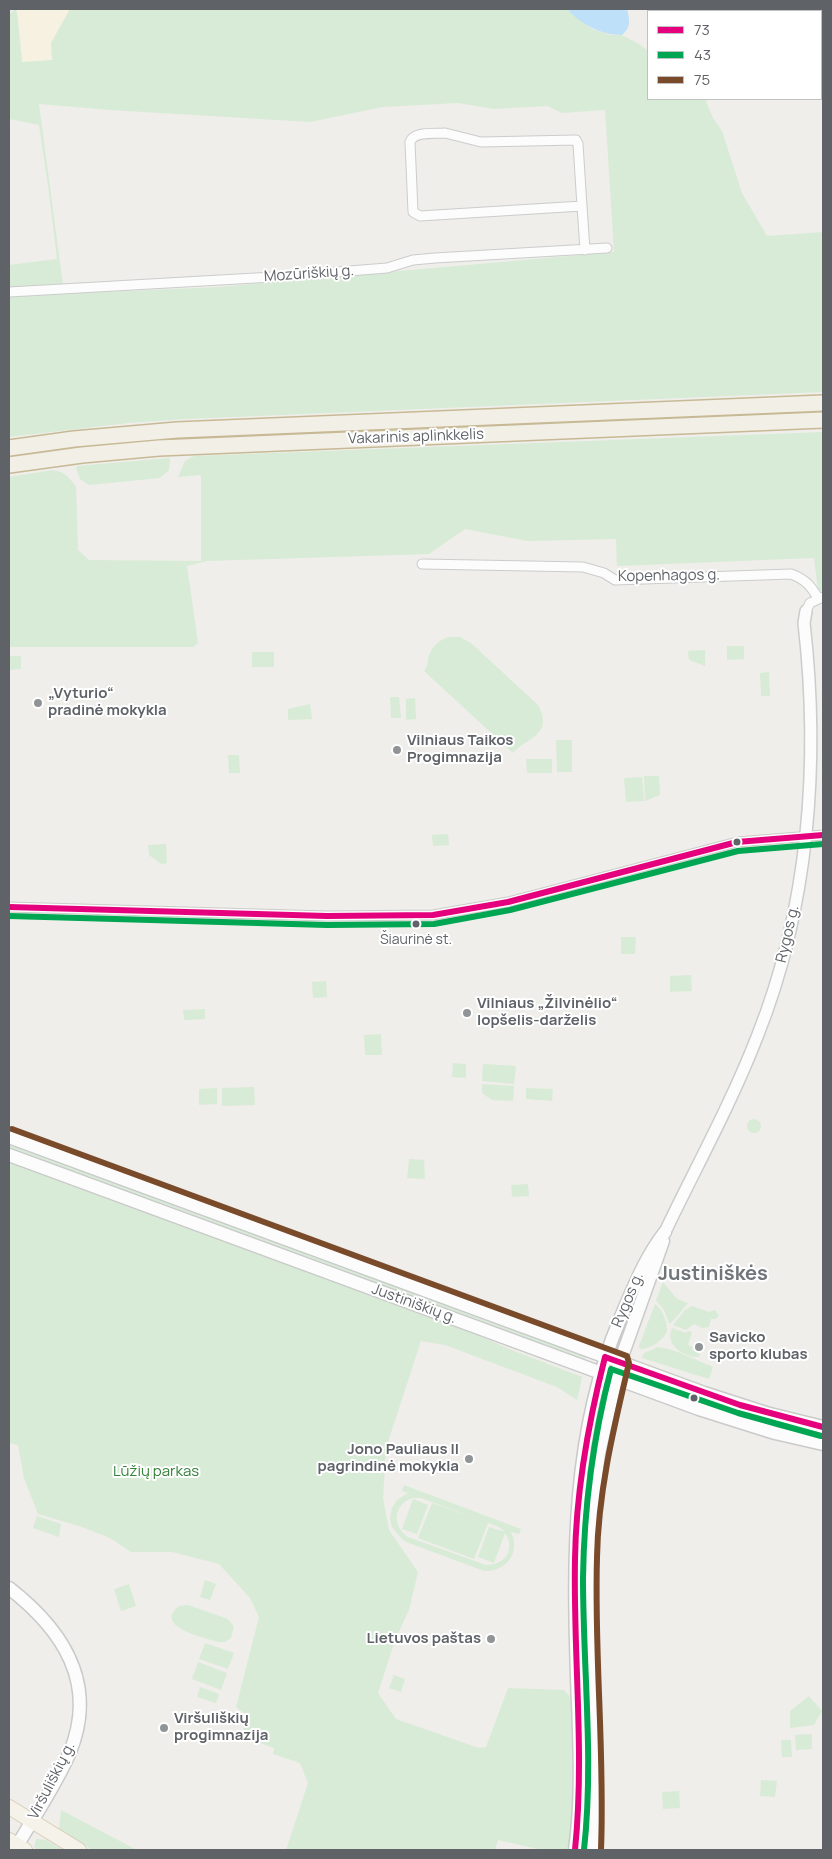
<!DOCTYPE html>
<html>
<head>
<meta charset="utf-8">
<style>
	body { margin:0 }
	#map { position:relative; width:832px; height:1859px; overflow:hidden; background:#efeeea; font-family:Manrope,sans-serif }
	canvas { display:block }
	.frame { position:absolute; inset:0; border:10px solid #5f6368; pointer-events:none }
	.legend { position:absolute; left:647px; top:10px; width:175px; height:90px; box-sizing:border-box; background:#fff; border:1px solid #bfc1c3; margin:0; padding:6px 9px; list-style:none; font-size:15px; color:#5f6368 }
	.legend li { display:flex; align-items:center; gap:10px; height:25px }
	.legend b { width:25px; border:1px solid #bfc1c3 }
</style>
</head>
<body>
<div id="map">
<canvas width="832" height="1859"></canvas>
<div class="frame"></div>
<ul class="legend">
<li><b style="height:6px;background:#e5007d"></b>73</li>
<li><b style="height:6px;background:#00a651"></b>43</li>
<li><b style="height:6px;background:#7a4b2a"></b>75</li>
</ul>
</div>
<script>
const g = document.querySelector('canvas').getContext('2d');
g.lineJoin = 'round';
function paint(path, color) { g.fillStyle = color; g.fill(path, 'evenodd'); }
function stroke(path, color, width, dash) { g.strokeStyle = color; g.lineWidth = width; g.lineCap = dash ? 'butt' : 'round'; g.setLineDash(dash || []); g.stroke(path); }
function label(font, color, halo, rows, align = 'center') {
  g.font = font + ' Manrope,sans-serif'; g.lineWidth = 4; g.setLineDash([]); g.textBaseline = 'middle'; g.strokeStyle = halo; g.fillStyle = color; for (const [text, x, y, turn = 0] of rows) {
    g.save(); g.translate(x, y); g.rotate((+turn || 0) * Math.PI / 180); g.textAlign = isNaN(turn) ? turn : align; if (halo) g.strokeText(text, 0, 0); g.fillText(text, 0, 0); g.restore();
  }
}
paint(new Path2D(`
	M 16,9 L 20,29 L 39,9 L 567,9 L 592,29 L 611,35 L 622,35 L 639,44 L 648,51 L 648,99 L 705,99 L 713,118 L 722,131 L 742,193 L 767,236 L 823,232 L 823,392 L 186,419 L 128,423 L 9,437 L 9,296 L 219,287 L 614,252 L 605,110 L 562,113 L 547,106 L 494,109 L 458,103 L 383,107 L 310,122 L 110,110 L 39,104 L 63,285 L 9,288 L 9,265 L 57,259 L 49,193 L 39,125 L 9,119 L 9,14 Z
	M 823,432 L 823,590 L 818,591 L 814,558 L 617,566 L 616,539 L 528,541 L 465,529 L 429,554 L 207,561 L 187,566 L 198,643 L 193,647 L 9,647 L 9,477 L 53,470 L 61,472 L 67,476 L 76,486 L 78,550 L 89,560 L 201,561 L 201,475 L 178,477 L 185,461 L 194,456 Z
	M 169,458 L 170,460 L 169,470 L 160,478 L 89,485 L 80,479 L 76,468 L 77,466 Z
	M 448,637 L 460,637 L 471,643 L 538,705 C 554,735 528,737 513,753 L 424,671 C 428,666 427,665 428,659 C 430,648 438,641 448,637 Z
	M 727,646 L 744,646 L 744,659 L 727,660 Z
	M 705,650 L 705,666 L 689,660 L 688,651 Z
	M 252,652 L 274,652 L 274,667 L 252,667 Z
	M 9,656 L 21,656 L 21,669 L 9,670 Z
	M 769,672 L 770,696 L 761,696 L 760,673 Z
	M 390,697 L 399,697 L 401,718 L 391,718 Z
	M 415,698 L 416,719 L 406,720 L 406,699 Z
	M 310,704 L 312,719 L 288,720 L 288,709 Z
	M 556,740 L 572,740 L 572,772 L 557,772 Z
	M 228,755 L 239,755 L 240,773 L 229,773 Z
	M 526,759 L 552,759 L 552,773 L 527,773 Z
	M 644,776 L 659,776 L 660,795 L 645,801 Z
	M 642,777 L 644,801 L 626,802 L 624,778 Z
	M 448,834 L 449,845 L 433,846 L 432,835 Z
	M 166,844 L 167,863 L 161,864 L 149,855 L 148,845 Z
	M 621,937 L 636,937 L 635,954 L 621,954 Z
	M 691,975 L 692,991 L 670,992 L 670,976 Z
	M 326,981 L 327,997 L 313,998 L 312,982 Z
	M 205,1009 L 205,1019 L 184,1020 L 183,1010 Z
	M 381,1034 L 382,1055 L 365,1055 L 364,1035 Z
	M 453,1063 L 466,1064 L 466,1078 L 452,1077 Z
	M 483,1064 L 516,1066 L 514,1084 L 482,1081 Z
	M 482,1084 L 514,1086 L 513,1101 L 492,1100 L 482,1093 Z
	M 254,1087 L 255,1105 L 222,1106 L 222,1088 Z
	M 217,1088 L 217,1104 L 199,1105 L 199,1089 Z
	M 526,1088 L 553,1089 L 552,1101 L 526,1099 Z
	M747 1126a7 7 0 1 1 14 0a7 7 0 1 1-14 0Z
	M 9,1141 L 587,1356 L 586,1359 L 456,1314 L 9,1150 Z
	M 9,1159 L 445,1320 L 509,1349 L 582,1377 L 577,1400 L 557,1387 L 445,1345 L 421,1341 L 386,1448 L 383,1498 L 389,1530 L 418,1572 L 409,1610 L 395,1640 L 378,1693 L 396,1719 L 479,1748 L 486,1747 L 508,1688 L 564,1690 L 571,1698 L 576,1769 L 572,1846 L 568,1850 L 542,1850 L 498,1840 L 495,1850 L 286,1850 L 308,1783 L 300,1763 L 273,1754 L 274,1748 L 241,1736 L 248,1716 L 236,1707 L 259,1617 L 250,1598 L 219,1564 L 172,1552 L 131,1552 L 110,1538 L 82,1527 L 38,1514 L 24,1478 L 18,1445 L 9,1443 Z
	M 409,1159 L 424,1160 L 425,1179 L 407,1178 Z
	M 528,1184 L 529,1196 L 512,1197 L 511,1185 Z
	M 663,1282 L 677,1299 L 688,1303 L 671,1323 L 669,1323 L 664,1310 L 656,1300 Z
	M 655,1304 C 663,1310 667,1321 667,1332 C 662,1341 651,1349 640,1349 L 639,1346 Z
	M 692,1306 L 709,1312 L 715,1310 L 719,1315 L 716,1319 L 711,1319 L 709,1327 L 702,1328 L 694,1324 L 686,1330 L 673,1325 L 685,1310 Z
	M 672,1328 L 686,1333 L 688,1331 L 692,1332 L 688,1345 L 693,1347 L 692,1350 L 700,1352 L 699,1357 C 685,1358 664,1345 672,1328 Z
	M 658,1347 C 676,1349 695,1360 713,1367 L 709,1379 L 642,1358 L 644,1353 Z
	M 636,1378 L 719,1406 L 823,1431 L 823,1440 L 725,1414 L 635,1381 Z
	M 601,1392 L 603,1393 L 593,1437 L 590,1465 L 586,1503 L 584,1596 L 579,1596 L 585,1475 Z
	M 404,1485 L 521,1529 L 519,1534 L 511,1532 C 521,1553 506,1572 484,1571 L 406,1542 L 400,1537 L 392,1527 L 390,1518 L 392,1508 L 397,1500 L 408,1493 L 402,1491 ZM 412,1498 L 421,1498 L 481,1520 L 432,1503 L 418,1538 L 474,1559 L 488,1523 L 499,1527 L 505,1532 L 489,1527 L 478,1557 L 494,1563 L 505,1533 C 516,1550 505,1565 486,1565 L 408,1537 C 392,1526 393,1505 412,1498 Z
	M 413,1499 L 428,1505 L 417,1534 L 402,1529 Z
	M 37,1516 L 61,1524 L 59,1537 L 33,1528 Z
	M 205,1580 L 216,1584 L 210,1600 L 200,1597 Z
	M 129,1584 L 136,1606 L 121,1611 L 114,1589 Z
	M 188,1605 L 228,1619 L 234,1627 L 231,1638 L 225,1642 L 218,1642 C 206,1638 152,1627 179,1606 Z
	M 205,1643 L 234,1653 L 228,1669 L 199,1659 Z
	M 198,1662 L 227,1673 L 221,1690 L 192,1679 Z
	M 583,1674 L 587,1715 L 589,1764 L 588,1847 L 585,1847 Z
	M 394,1675 L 405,1679 L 401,1692 L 389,1688 Z
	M 200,1687 L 219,1694 L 216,1703 L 197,1697 Z
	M 809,1696 L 822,1711 L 814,1725 L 790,1728 L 790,1711 Z
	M 812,1734 L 812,1749 L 796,1750 L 795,1735 Z
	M 781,1740 L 791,1740 L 792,1757 L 782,1757 Z
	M 761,1780 L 777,1781 L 775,1797 L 760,1796 Z
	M 679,1791 L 680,1808 L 663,1809 L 662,1792 Z
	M 61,1810 L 137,1850 L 92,1850 L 59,1829 Z
	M 36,1839 L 46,1840 L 63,1850 L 36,1850 L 34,1847 Z`), '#d8ebd6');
paint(new Path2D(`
	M 17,9 L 70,9 L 51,43 L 52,60 L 22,62 Z`), '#f6f1e1');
paint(new Path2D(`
	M 567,9 L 627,9 C 630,21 631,27 622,35 C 600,35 581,24 567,9 Z`), '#bfe0f9');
const minor = new Path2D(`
	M 445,133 L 481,142 L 576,140 L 578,144 L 582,206 L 420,216 L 413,212 L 410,142 C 414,131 434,134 445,133 Z
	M 582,206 L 585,250
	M 9,292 L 273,277 L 387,268 L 413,260 L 435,258 L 607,248
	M 422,564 L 583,567 L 604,573 L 615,580 L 791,574 C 805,579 811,586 818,598
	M 806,611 L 810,603 L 823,597
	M 9,907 L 327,916 L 433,915 L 508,902 L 737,842 L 823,835`);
const tertiary = new Path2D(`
	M 665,1232 C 696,1167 731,1104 757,1037 C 809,907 820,762 804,623 L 806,611`);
const secondary = new Path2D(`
	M 9,1137 L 704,1393 L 766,1413 L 823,1427
	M 9,1155 L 699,1409 L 775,1433 L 823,1444
	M 9,1588 C 63,1630 98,1683 70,1752 C 56,1785 35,1815 17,1846
	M 575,1850 C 583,1793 579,1735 577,1677 C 573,1556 572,1433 620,1319 C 633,1289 644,1259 665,1232
	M 592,1850 L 594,1799 L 594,1751 L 590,1681 L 588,1557 L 593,1499 L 599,1453 L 620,1362 L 663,1241`);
const primary = new Path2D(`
	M 9,1807 L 79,1850
	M 9,1840 L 25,1850`);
const trunk = new Path2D(`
	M 9,448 L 74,439 L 177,430 L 823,403
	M 9,465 L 82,455 L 159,448 L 823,420`);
stroke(minor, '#cbcccc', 11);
stroke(tertiary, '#cbcccc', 14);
stroke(secondary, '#cacacb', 15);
stroke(primary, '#d7ceb8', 16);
stroke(trunk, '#c8b996', 18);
stroke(minor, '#fdfcfc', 9);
stroke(tertiary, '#fdfcfc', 11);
stroke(secondary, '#fdfcfc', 12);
stroke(primary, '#f4f2e9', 14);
stroke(trunk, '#f2f0e6', 15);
stroke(new Path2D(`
	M 9,907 L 327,916 L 433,915 L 508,902 L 737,842 L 823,835
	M 605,1357 L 740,1405 L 823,1427
	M 575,1850 C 585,1753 573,1656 575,1559 C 576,1490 588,1424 605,1357`), '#e5007d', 6);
stroke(new Path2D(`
	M 9,916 L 327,925 L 434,924 L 510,910 L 738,851 L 823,844
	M 584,1850 C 594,1759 583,1669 583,1578 C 584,1507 593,1438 611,1369 L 738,1413 L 821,1436`), '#00a651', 6);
stroke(new Path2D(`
	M 12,1129 L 627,1356 L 629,1363 C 614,1427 598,1492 597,1558 C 594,1655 605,1753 601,1850`), '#7a4b2a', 6);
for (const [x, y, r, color] of [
	[38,703,5,"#919496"],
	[397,750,5,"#919496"],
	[737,842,4.5,"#5f6368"],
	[416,924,4.5,"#5f6368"],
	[467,1013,5,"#919496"],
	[699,1347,5,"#919496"],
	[694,1398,4.5,"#5f6368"],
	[469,1459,5,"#919496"],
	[491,1639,5,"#919496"],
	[164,1728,5,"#919496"]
]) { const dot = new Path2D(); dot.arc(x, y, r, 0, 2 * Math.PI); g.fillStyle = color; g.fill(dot); stroke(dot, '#fff', 2); }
label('14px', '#5f6368', '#fff', [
	["Šiaurinė st.",416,940]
]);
label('15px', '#5f6368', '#fff', [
	["Mozūriškių g.",309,274,-4],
	["Vakarinis aplinkkelis",416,437,-2],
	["Kopenhagos g.",669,576,-1],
	["Rygos g.",788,934,-77],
	["Rygos g.",628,1300,-67],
	["Justiniškių g.",414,1304,20],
	["Viršuliškių g.",52,1781,-63]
]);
label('bold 15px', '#5f6368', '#fff', [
	["„Vyturio“",48,694],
	["pradinė mokykla",48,711],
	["Vilniaus Taikos",407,741],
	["Progimnazija",407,758],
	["Vilniaus „Žilvinėlio“",477,1004],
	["lopšelis-darželis",477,1021],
	["Savicko",709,1338],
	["sporto klubas",709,1355],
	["Jono Pauliaus II",459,1450,"right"],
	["pagrindinė mokykla",459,1467,"right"],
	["Lietuvos paštas",481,1639,"right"],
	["Viršuliškių",174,1719],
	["progimnazija",174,1736]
], 'left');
label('15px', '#348238', '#fff', [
	["Lūžių parkas",156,1472]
]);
label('bold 20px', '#70757a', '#fff', [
	["Justiniškės",713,1274]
]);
</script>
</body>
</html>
